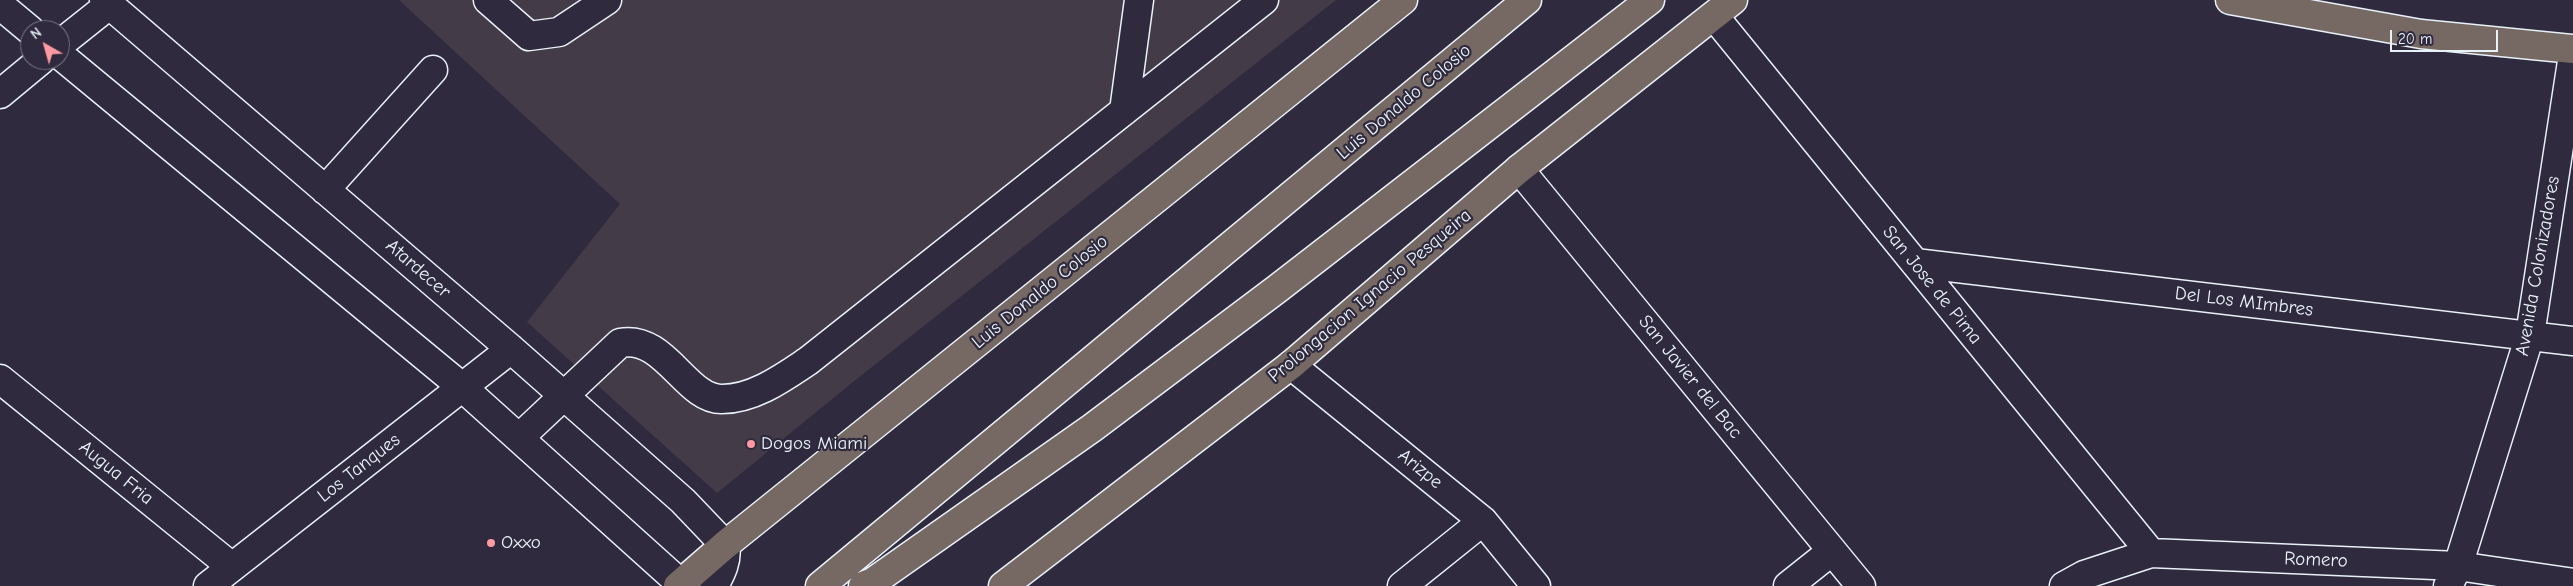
<!DOCTYPE html>
<html>
<head>
<meta charset="utf-8">
<style>
	body { margin:0 }
	#map { position:relative; width:2573px; height:586px; overflow:hidden; background:#2f2a3d; font-family:"Comic Neue",sans-serif }
	canvas { display:block }
	.north { position:absolute; left:20px; top:20px; width:50px; height:50px; box-sizing:border-box; background:#2f2a3d; border:1px solid #797a88; border-radius:50%; rotate:322deg; font-size:14px; font-weight:700; line-height:20px; text-align:center; color:#e8f1f8 }
	.north::after { content:''; display:block; margin:auto; width:18px; height:22px; background:#ff9aa2; clip-path:polygon(50% 0,100% 100%,50% 72%,0 100%) }
	.scale { position:absolute; left:2390px; top:30px; width:108px; height:22px; box-sizing:border-box; border:2px solid #e8f1f8; border-top:0; padding-left:6px; font-size:15px; line-height:18px; white-space:nowrap; color:#e8f1f8; -webkit-text-stroke:4px #2f2a3d; paint-order:stroke }
</style>
</head>
<body>
<div id="map">
<canvas width="2573" height="586"></canvas>
<div class="north">N</div>
<div class="scale">20 m</div>
</div>
<script>
const g = document.querySelector('canvas').getContext('2d');
g.lineJoin = 'round';
function paint(path, color) { g.fillStyle = color; g.fill(path, 'evenodd'); }
function stroke(path, color, width, dash) { g.strokeStyle = color; g.lineWidth = width; g.lineCap = dash ? 'butt' : 'round'; g.setLineDash(dash || []); g.stroke(path); }
function label(font, color, halo, rows, align = 'center') {
  g.font = font + ' "Comic Neue",sans-serif'; g.lineWidth = 4.5; g.setLineDash([]); g.textBaseline = 'middle'; g.strokeStyle = halo; g.fillStyle = color; for (const [text, x, y, turn = 0] of rows) {
    g.save(); g.translate(x, y); g.rotate((+turn || 0) * Math.PI / 180); g.textAlign = isNaN(turn) ? turn : align; if (halo) g.strokeText(text, 0, 0); g.fillText(text, 0, 0); g.restore();
  }
}
paint(new Path2D(`
	M 399,0 L 1336,0 L 853,382 L 717,493 L 527,322 L 620,204 Z`), '#443b48');
const minor = new Path2D(`
	M 104,0 L 511,349 L 683,501 L 725,545 C 728,560 721,573 714,586
	M 488,0 L 529,36 L 559,32 L 607,0
	M 0,5 L 30,30
	M 1714,16 L 2151,553
	M 60,44 L 109,5
	M 60,55 L 462,387 L 681,584
	M 0,94 L 41,60
	M 1124,111 L 1139,0
	M 1519,169 L 1861,586
	M 325,190 L 433,70
	M 1915,263 L 2573,341
	M 1291,365 L 1483,521 L 1536,586
	M 0,379 L 232,567
	M 519,438 L 620,343 C 665,334 686,400 722,399 C 754,399 784,377 808,361 L 1264,0
	M 208,586 L 511,349
	M 1402,586 L 1483,521
	M 1788,586 L 1832,551
	M 2064,586 L 2084,575 L 2151,553 L 2458,566 L 2573,583
	M 2448,586 L 2458,566 L 2530,335 L 2573,55`);
const major = new Path2D(`
	M 2230,0 L 2421,34 L 2573,49
	M 678,586 L 725,545 L 1403,0
	M 820,586 L 1527,0
	M 863,586 L 873,582 L 1092,428 L 1277,289 L 1650,0
	M 1003,586 L 1291,365 L 1519,169 L 1733,0`);
stroke(minor, '#e8f1f8', 31);
stroke(major, '#e8f1f8', 31);
stroke(minor, '#2f2a3d', 28);
stroke(major, '#766964', 28);
for (const [x, y, r, color] of [
	[751,444,5,"#ff9aa2"],
	[491,543,5,"#ff9aa2"]
]) { const dot = new Path2D(); dot.arc(x, y, r, 0, 2 * Math.PI); g.fillStyle = color; g.fill(dot); stroke(dot, '#2f2a3d', 2); }
label('19px', '#e8f1f8', '#2f2a3d', [
	["Luis Donaldo Colosio",1404,102,-40],
	["Avenida Colonizadores",2538,266,-80],
	["Atardecer",418,269,41],
	["San Jose de Pima",1932,285,51],
	["Luis Donaldo Colosio",1040,292,-39],
	["Prolongacion Ignacio Pesqueira",1370,296,-40],
	["Del Los MImbres",2244,302,7],
	["San Javier del Bac",1690,377,51],
	["Los Tanques",359,468,-38],
	["Arizpe",1420,469,39],
	["Augua Fria",116,473,39],
	["Romero",2316,560,2]
]);
label('19px', '#e8f1f8', '#2f2a3d', [
	["Dogos Miami",761,444],
	["Oxxo",501,543]
], 'left');
</script>
</body>
</html>
